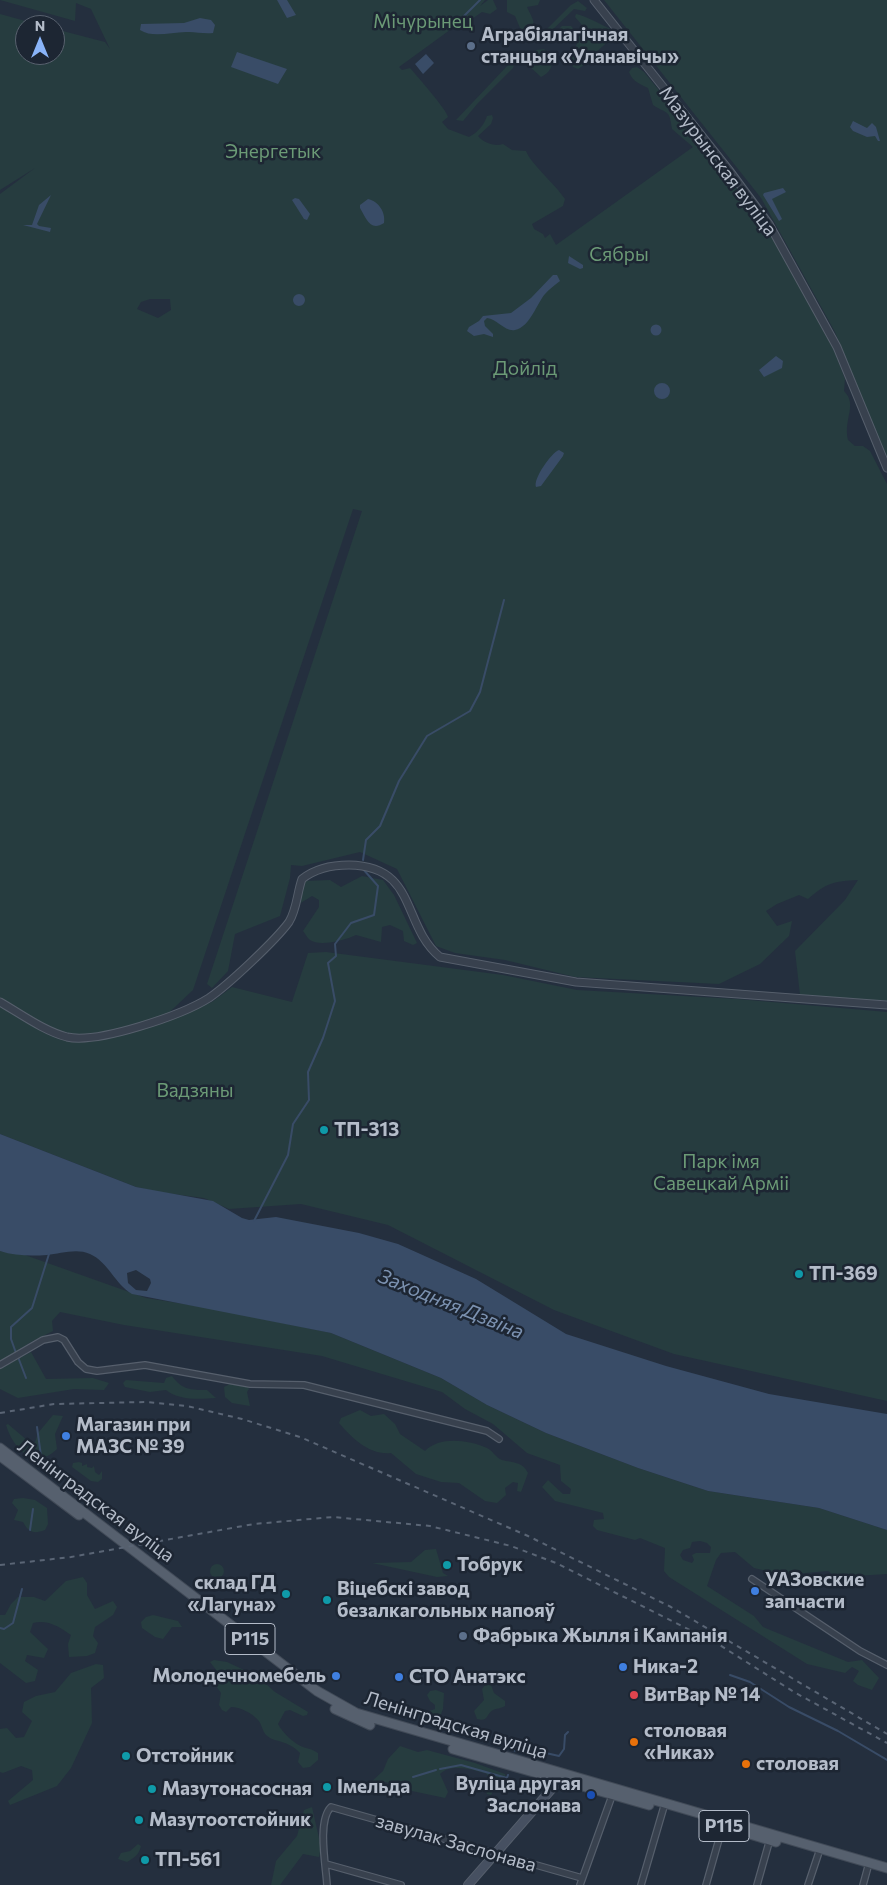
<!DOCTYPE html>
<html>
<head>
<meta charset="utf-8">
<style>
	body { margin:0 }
	#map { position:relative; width:887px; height:1885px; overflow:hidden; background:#242f3e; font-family:Commissioner,sans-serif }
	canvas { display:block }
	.north { position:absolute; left:15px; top:15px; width:50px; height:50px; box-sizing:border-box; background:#1d2633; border:1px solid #59626f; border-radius:50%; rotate:0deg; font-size:14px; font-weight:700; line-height:20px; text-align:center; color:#b4bcc9 }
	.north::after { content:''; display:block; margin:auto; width:18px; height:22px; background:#8ab4f8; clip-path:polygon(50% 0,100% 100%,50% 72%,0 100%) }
</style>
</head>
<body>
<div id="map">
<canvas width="887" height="1885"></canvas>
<div class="north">N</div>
</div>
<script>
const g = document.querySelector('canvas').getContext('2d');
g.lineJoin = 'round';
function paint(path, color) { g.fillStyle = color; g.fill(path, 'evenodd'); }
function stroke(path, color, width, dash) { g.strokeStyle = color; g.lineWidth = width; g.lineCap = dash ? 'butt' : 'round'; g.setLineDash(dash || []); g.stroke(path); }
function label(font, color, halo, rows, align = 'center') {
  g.font = font + ' Commissioner,sans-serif'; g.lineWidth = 5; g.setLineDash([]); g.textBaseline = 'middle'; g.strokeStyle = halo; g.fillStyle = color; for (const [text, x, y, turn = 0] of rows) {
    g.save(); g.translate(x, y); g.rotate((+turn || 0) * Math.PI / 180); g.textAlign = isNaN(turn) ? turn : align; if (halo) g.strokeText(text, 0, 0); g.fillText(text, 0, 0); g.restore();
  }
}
paint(new Path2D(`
	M 0,0 L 485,0 L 480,6 L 488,0 L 493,0 L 497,9 L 490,14 L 482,12 L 469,21 L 465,19 L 399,67 L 402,70 L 410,68 C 417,76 447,110 448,117 L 442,122 L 448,129 L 469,137 C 478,132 484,125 487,116 L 492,115 L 493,118 L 491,124 L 478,136 C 484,143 495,147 503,144 L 512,150 L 526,151 C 531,164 555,184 565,199 L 563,206 L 532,224 L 534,229 L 543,234 L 545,238 L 550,234 L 556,245 L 693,147 L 672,129 C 669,108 668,115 653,105 L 648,88 C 640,84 633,82 629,72 L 632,68 L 637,67 L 644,72 L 694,133 L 700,141 L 699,145 L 705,151 L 711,154 L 721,169 L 750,202 L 773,237 L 833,348 L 845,379 L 844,391 C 858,405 843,419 848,440 L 855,446 L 863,446 L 870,451 L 887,484 L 887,1001 L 800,995 L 795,951 L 845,900 L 858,880 C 834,881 826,883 808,899 L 799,895 L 777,904 L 766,911 L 777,926 L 792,921 L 789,936 L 760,964 L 719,984 L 575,977 L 505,960 L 455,953 L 436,946 L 397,869 L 360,852 L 302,866 L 291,865 L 290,878 L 280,916 L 235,934 L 228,971 L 212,988 L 207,984 L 362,511 L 353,509 L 193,990 L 158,1023 L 212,1002 L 232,987 L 292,1002 L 308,953 L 326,952 L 503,975 L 577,990 L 737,999 L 887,1012 L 887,1401 L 674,1354 L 554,1310 L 388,1225 L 301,1204 L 229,1209 L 204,1198 L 158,1192 L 136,1187 L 0,1134 L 0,194 L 35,168 L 0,190 L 0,14 L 40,25 L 25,25 L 25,55 L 55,55 L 55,29 L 105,42 L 110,49 L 91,9 L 76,3 L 75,21 ZM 150,299 L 170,299 L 171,310 L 158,318 L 137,309 L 141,302 Z
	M 507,0 L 540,0 L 538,5 L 527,7 C 531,17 537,21 531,32 L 524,32 L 520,28 L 515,16 L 507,12 Z
	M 604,0 L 887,0 L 887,459 L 835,332 L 761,198 Z
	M 578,1 L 587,8 L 585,11 L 574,9 L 545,37 L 540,36 L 571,5 Z
	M 576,14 C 581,14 614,30 618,34 L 618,38 C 600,42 594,60 578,69 L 573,67 C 569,58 572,52 577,44 L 569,35 L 558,30 L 562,26 L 571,26 L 582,39 L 586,39 L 589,33 L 575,17 Z
	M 544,49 L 552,55 C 554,65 550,73 541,77 L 527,64 L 526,61 L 533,62 L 535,59 L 532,55 L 536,50 Z
	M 515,62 L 513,68 L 478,103 L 463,121 L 456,120 L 509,64 Z
	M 362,876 L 383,880 L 394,895 L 417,943 L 413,945 L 404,941 L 403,931 L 390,925 L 382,927 L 381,942 L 356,935 C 346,940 320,947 310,940 C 307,938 305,933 303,931 L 319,907 L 319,900 L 312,896 L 299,904 L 300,890 L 305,881 L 330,880 L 341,887 Z
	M 0,1251 L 25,1255 L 146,1298 L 210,1308 L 331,1333 L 441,1378 L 487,1405 L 546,1433 L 638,1468 L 708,1491 L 819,1508 L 887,1530 L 887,1574 L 855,1576 L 845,1583 L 828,1571 L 783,1575 L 754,1568 L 735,1552 L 721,1553 L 716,1560 L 707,1586 L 754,1616 L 763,1627 L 848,1662 L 862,1660 L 879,1678 L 872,1690 L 858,1685 L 853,1681 L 859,1671 L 852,1667 L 845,1673 L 807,1664 L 669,1577 L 664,1571 L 665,1548 L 640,1538 L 635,1540 L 597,1530 L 593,1526 L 594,1520 L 604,1519 L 603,1513 L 555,1501 L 542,1487 L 548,1480 L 563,1494 L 570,1494 L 571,1489 L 561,1481 L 560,1465 L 527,1453 L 493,1424 L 465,1409 L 442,1392 L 322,1356 L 124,1325 L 60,1312 L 52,1321 L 53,1331 L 31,1342 L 0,1362 ZM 700,1541 L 707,1543 L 711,1547 L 710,1553 L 696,1553 L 692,1555 L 694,1560 L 692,1563 L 683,1560 L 680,1555 L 683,1550 L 690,1548 L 692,1542 Z
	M 31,1352 L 46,1379 L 93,1378 L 109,1383 L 104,1390 L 74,1389 L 18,1398 L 0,1389 L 0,1369 Z
	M 172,1376 C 182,1390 191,1390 207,1390 L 216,1398 C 200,1399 180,1401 166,1390 L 150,1392 L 125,1387 L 123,1383 L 126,1380 L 164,1383 L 166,1378 Z
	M 232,1383 L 246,1384 L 249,1389 L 247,1392 L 250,1406 L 232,1403 L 225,1397 L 224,1387 Z
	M 360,1410 L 371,1416 L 384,1414 L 395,1424 L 400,1434 L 425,1451 C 440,1436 468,1440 487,1448 C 493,1451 496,1458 502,1460 C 513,1463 522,1461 528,1473 L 521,1492 L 517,1491 L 518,1483 L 513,1482 L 505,1488 L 506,1495 L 497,1503 L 485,1501 L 459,1483 L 441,1482 L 416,1474 L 391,1453 C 369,1455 353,1439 339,1423 L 341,1418 Z
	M 53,1415 L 63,1416 L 55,1434 L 57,1449 C 34,1472 13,1448 6,1425 L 8,1424 L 28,1441 L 35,1442 L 38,1433 Z
	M 79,1462 L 82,1463 L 82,1466 L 87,1464 L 87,1467 L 92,1468 L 94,1466 L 95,1472 L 99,1475 L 102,1471 L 102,1479 L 98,1482 L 91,1481 L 72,1467 L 73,1463 Z
	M 23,1498 L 35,1500 L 47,1508 L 48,1524 L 45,1530 C 34,1534 29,1533 23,1522 L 14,1520 L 18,1510 L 12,1503 L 14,1499 Z
	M 436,1549 L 443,1573 L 448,1576 L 437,1577 L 372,1563 L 411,1562 L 425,1550 Z
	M210 1571a7 7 0 1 1 14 0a7 7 0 1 1-14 0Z
	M 83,1577 L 87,1583 L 87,1595 L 95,1609 L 113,1601 L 117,1607 L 113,1615 L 95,1627 L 93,1636 L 98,1643 L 95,1653 L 87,1656 L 69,1657 L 68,1644 L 71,1635 C 60,1627 47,1619 33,1623 L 30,1632 L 48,1649 L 44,1658 L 27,1655 L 25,1661 L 38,1670 L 35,1681 L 26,1683 L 0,1663 L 0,1615 L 5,1615 L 11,1604 L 18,1597 L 34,1597 L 45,1601 L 66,1581 Z
	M 153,1615 L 178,1621 L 182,1627 L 172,1627 L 163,1639 L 155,1637 L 142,1628 L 141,1622 L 146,1617 Z
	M 214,1660 L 227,1662 L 257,1676 L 275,1692 L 308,1712 L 307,1715 L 303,1716 L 290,1710 L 285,1711 L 278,1724 C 282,1732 294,1744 303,1747 C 309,1749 312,1749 318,1753 L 318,1760 L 310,1767 L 303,1768 L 298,1762 L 300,1753 C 287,1739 274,1743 266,1735 C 262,1731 262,1724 258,1720 C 252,1713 240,1707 231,1707 L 226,1712 L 222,1710 L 219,1705 L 221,1693 L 214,1683 L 217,1671 L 210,1662 Z
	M 96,1664 L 103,1665 L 104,1678 L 91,1688 L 92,1723 L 71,1768 L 57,1786 L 10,1805 L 8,1801 L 33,1780 L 32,1770 L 21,1766 L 3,1773 L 0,1772 L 0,1729 L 7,1728 L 16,1738 L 24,1737 L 32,1721 L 22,1712 L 24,1702 L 36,1696 L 55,1692 L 71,1673 Z
	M 486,1684 L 491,1685 L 494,1693 L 505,1701 L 505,1706 C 500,1709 497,1708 493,1710 C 485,1715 489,1722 477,1719 L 474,1711 L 484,1700 L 482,1689 Z
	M 436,1690 L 444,1693 L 443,1709 L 437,1724 L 432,1723 L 426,1712 L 435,1709 L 435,1705 L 430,1701 L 427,1695 L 430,1691 Z
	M 465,1728 L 472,1728 L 489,1734 L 488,1740 L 466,1736 Z
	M 400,1746 L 418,1752 L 427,1750 L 475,1763 L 505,1774 L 506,1780 L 498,1784 L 491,1795 L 487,1794 L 485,1789 L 488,1779 L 487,1774 C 474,1770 451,1763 440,1774 L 448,1792 L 445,1798 L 412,1791 L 386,1782 L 370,1783 L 383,1771 L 388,1759 Z
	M 312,1807 L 321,1847 L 319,1857 L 303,1854 L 280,1885 L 271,1885 L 276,1861 L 297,1836 L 304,1810 Z
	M 138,1844 L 141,1846 C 139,1855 134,1858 127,1862 L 118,1859 L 121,1853 L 130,1851 Z`), '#263c3f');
paint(new Path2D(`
	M 277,0 L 287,0 L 296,15 L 287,18 Z
	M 200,18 L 211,20 L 215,25 L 213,33 C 204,34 197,32 189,32 C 173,31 154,39 140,30 L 141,24 L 184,23 Z
	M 237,52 L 287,69 L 278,84 L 231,67 Z
	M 426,54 L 434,63 L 423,74 L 415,64 Z
	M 853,121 L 867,128 L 872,123 L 876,127 L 880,141 L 878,141 L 875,136 L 867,137 L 853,131 L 850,127 Z
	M 783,188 L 786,192 L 772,199 L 782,219 L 779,221 L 763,195 L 764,193 Z
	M 51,195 L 37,224 L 39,226 L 51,228 L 50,232 L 23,225 L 32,225 L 39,205 Z
	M 295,198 L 299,199 L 310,214 L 307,220 L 304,219 L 292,200 Z
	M 368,199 C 378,201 386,212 384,223 C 370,232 366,218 360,208 L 360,205 Z
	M 569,256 L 583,265 L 583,268 L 580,269 L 568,263 Z
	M 553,275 L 557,275 L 560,281 C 555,285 549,289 545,294 C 537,303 530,327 515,330 C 505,332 497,319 487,318 L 484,321 L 485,326 L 493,334 L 493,337 L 484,334 L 474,336 L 467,331 L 469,327 L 479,321 L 483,316 L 511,313 L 531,298 Z
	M293 300a6 6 0 1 1 12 0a6 6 0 1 1-12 0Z
	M650.5 330a5.5 5.5 0 1 1 11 0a5.5 5.5 0 1 1-11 0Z
	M 776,356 L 783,361 L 782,368 L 764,377 L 759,370 Z
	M654 391a8 8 0 1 1 16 0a8 8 0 1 1-16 0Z
	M 559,450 L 564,453 L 563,456 L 541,486 L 536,487 C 533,479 551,453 559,450 Z
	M 0,1134 L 136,1187 L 213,1201 L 242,1218 L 249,1220 L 276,1217 L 359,1233 L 398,1244 L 476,1279 L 566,1334 L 666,1366 L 769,1394 L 887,1414 L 887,1530 L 819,1508 L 708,1491 L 638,1468 L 546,1433 L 487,1405 L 441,1378 L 331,1333 L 132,1294 C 115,1284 108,1262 90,1254 C 76,1248 60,1254 47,1255 C 31,1256 15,1256 0,1251 ZM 136,1270 L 150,1279 L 151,1283 L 147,1291 L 136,1290 L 128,1283 L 127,1273 Z`), '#394c67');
stroke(new Path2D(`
	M 462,18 L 480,0
	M 363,860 L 366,840 L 380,826 L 399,781 L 427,736 L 470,711 L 480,692 L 504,600
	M 254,1221 L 288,1155 L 293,1124 L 309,1100 L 308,1072 L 323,1038 L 335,1001 L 328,963 L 336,956 L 335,944 L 351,923 L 374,915 L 378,886 L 363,869
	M 16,1353 L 11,1339 L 11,1327 L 32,1308 L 49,1254
	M 18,1357 L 26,1378
	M 37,1427 L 41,1456
	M 30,1530 L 33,1509
	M 0,1628 L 4,1629 L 13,1623 L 22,1589
	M 730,1675 L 750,1682 L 789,1707 L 838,1731 L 887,1760
	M 515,1751 L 524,1748 L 559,1756 L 564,1749 L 565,1735 L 568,1732
	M 440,1769 L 461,1765 L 507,1778 L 508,1775
	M 413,1777 L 436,1770`), '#394c67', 2);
const minor = new Path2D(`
	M 0,1365 L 43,1340 L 58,1337 L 64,1340 L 78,1362 L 86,1369 L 97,1371 L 145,1365 L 250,1384 L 304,1385 L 487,1431 L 499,1439
	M 752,1579 L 860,1651 L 887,1665
	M 326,1864 L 401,1885
	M 327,1885 C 326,1866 317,1821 331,1807 L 582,1878
	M 580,1885 L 613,1793
	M 641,1885 L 665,1803
	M 706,1885 L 723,1825
	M 757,1885 L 770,1839
	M 808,1885 L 820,1849
	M 863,1885 L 869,1863`);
const tertiary = new Path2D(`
	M 594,0 L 729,170 L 769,224 L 837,347 L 887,468
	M 0,1002 C 21,1014 44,1031 67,1037 C 98,1044 182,1015 209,998 C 228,985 275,941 289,922 C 297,909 297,893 302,879 C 316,868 331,865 349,865 C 418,866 401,925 440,957 L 576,982 L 887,1005`);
const secondary = new Path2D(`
	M 468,1885 L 563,1776`);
const primary = new Path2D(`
	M 0,1448 L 317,1691 L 356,1713 L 887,1868
	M 0,1456 L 79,1515
	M 335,1709 L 370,1725
	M 453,1749 L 649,1805
	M 717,1824 L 776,1842`);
stroke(minor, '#565f6c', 8);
stroke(tertiary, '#565f6c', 9);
stroke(secondary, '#565f6c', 10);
stroke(primary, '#414a57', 11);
stroke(minor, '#38414e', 5.5);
stroke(tertiary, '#38414e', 7);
stroke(secondary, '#465061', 8);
stroke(primary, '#56606e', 9);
stroke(new Path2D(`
	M 0,1413 L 54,1404 L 146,1402 L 187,1406 L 242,1419 L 300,1437 L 528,1536 L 671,1607 L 887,1734
	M 0,1565 L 71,1557 L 254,1524 L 333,1517 L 430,1526 L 511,1546 L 556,1563 L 718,1644 L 794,1692 L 887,1743`), '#5a6575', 2, [5, 5]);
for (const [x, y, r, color] of [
	[471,46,5,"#5c6f8a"],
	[324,1130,5,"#0f9aa8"],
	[799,1274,5,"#0f9aa8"],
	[66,1436,5,"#3f7fe0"],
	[447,1565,5,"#0f9aa8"],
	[755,1591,5,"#3f7fe0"],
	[286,1594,5,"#0f9aa8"],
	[327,1600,5,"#0f9aa8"],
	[463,1636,5,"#5c6f8a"],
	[623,1667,5,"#3f7fe0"],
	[336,1676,5,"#3f7fe0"],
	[399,1677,5,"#3f7fe0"],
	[634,1695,5,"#e0444e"],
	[634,1742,5,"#e8710a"],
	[126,1756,5,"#0f9aa8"],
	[746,1764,5,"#e8710a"],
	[327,1787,5,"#0f9aa8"],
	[152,1789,5,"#0f9aa8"],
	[591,1795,5,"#1a4fb4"],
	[139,1820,5,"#0f9aa8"],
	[145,1860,5,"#0f9aa8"]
]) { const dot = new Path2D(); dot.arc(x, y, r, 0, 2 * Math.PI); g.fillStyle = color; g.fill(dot); stroke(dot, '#1d2633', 2); }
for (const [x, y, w] of [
	[250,1639,50],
	[724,1826,50]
]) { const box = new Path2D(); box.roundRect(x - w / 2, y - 15.5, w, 31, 4); g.fillStyle = '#1d2633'; g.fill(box); stroke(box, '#b4bcc9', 1); }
label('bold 18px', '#b4bcc9', null, [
	["Р115",250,1639],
	["Р115",724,1826]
]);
label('19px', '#6b9a76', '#1d2633', [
	["Мічурынец",423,22],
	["Энергетык",273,152],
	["Сябры",619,255],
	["Дойлід",525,369],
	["Вадзяны",195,1091],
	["Парк імя",721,1162],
	["Савецкай Арміі",721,1184]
]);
label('bold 19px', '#b4bcc9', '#1d2633', [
	["Аграбіялагічная",481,35],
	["станцыя «Уланавічы»",481,57],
	["ТП-313",334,1130],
	["ТП-369",809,1274],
	["Магазин при",76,1425],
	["МАЗС № 39",76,1447],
	["Тобрук",457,1565],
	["УАЗовские",765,1580],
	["запчасти",765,1602],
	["склад ГД",276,1583,"right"],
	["«Лагуна»",276,1605,"right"],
	["Віцебскі завод",337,1589],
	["безалкагольных напояў",337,1611],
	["Фабрыка Жылля і Кампанія",473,1636],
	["Ника-2",633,1667],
	["Молодечномебель",326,1676,"right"],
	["СТО Анатэкс",409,1677],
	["ВитВар № 14",644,1695],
	["столовая",644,1731],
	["«Ника»",644,1753],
	["Отстойник",136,1756],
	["столовая",756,1764],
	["Вуліца другая",581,1784,"right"],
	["Заслонава",581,1806,"right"],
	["Імельда",337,1787],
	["Мазутонасосная",162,1789],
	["Мазутоотстойник",149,1820],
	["ТП-561",155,1860]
], 'left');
label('19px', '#b4bcc9', '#1d2633', [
	["Мазурынская вуліца",718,161,53],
	["Ленінградская вуліца",96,1501,37],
	["Ленінградская вуліца",456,1725,17],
	["завулак Заслонава",456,1843,16]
]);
label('italic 20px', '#7c92b1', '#1d2633', [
	["Заходняя Дзвіна",451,1304,22]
]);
</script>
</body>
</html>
